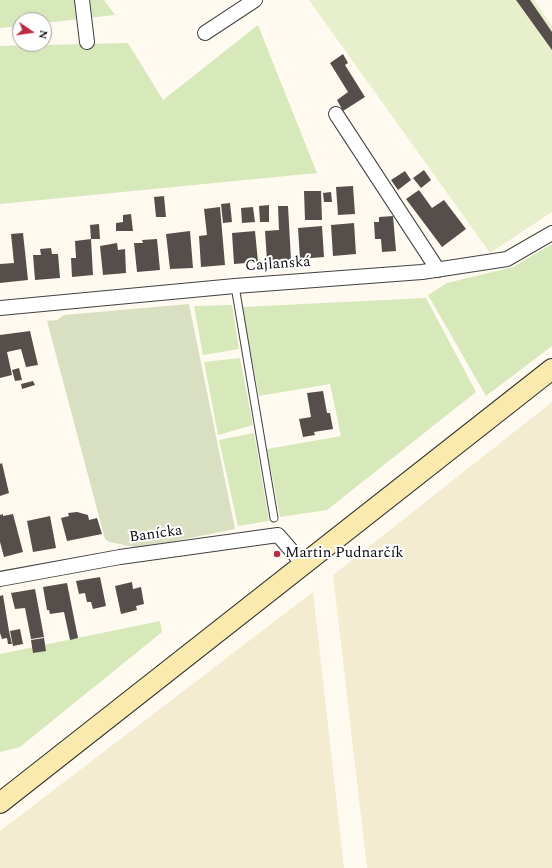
<!DOCTYPE html>
<html>
<head>
<meta charset="utf-8">
<style>
	body { margin:0 }
	#map { position:relative; width:552px; height:868px; overflow:hidden; background:#fefaf0; font-family:Spectral,serif }
	canvas { display:block }
	.north { position:absolute; left:12px; top:12px; width:40px; height:40px; box-sizing:border-box; background:#fff; border:1px solid #9f9f9f; border-radius:50%; rotate:103deg; font-size:11px; font-weight:700; line-height:16px; text-align:center; color:#0e0e0e }
	.north::after { content:''; display:block; margin:auto; width:14px; height:18px; background:#b92c43; clip-path:polygon(50% 0,100% 100%,50% 72%,0 100%) }
</style>
</head>
<body>
<div id="map">
<canvas width="552" height="868"></canvas>
<div class="north">N</div>
</div>
<script>
const g = document.querySelector('canvas').getContext('2d');
g.lineJoin = 'round';
function paint(path, color) { g.fillStyle = color; g.fill(path, 'evenodd'); }
function stroke(path, color, width, dash) { g.strokeStyle = color; g.lineWidth = width; g.lineCap = dash ? 'butt' : 'round'; g.setLineDash(dash || []); g.stroke(path); }
function label(font, color, halo, rows, align = 'center') {
  g.font = font + ' Spectral,serif'; g.lineWidth = 4; g.setLineDash([]); g.textBaseline = 'middle'; g.strokeStyle = halo; g.fillStyle = color; for (const [text, x, y, turn = 0] of rows) {
    g.save(); g.translate(x, y); g.rotate((+turn || 0) * Math.PI / 180); g.textAlign = isNaN(turn) ? turn : align; if (halo) g.strokeText(text, 0, 0); g.fillText(text, 0, 0); g.restore();
  }
}
paint(new Path2D(`
	M 552,402 L 552,868 L 367,868 L 333,575 Z
	M 313,592 L 344,868 L 0,868 L 0,831 Z`), '#f3ecd1');
paint(new Path2D(`
	M 0,0 L 104,0 L 115,15 L 44,23 L 44,20 L 20,20 L 20,26 L 0,28 Z
	M 258,25 L 317,173 L 0,204 L 0,46 L 128,43 L 163,100 Z
	M 552,244 L 552,346 L 486,396 L 428,295 L 447,283 L 513,267 Z
	M 426,298 L 476,392 L 327,510 L 280,517 L 267,449 L 341,436 L 330,384 L 259,396 L 242,307 Z
	M 232,305 L 239,349 L 203,355 L 194,306 Z
	M 240,358 L 253,425 L 218,435 L 204,362 Z
	M 254,433 L 269,521 L 238,526 L 219,440 Z
	M 160,621 L 162,632 L 20,747 L 0,752 L 0,654 Z`), '#d7e8bb');
paint(new Path2D(`
	M 189,304 L 235,529 L 140,548 L 109,542 L 105,539 L 47,321 L 57,320 L 64,315 Z`), '#d9e0c1');
paint(new Path2D(`
	M 309,0 L 534,0 L 552,26 L 552,212 L 490,253 Z`), '#e7efcc');
paint(new Path2D(`
	M 516,0 L 530,0 L 552,32 L 552,50 Z
	M 343,54 L 348,63 L 345,65 L 365,97 L 343,111 L 337,100 L 348,92 L 330,63 Z
	M 424,170 L 431,180 L 421,188 L 413,178 Z
	M 405,171 L 411,180 L 398,190 L 391,180 Z
	M 353,186 L 355,214 L 338,215 L 336,187 Z
	M 419,190 L 432,208 L 444,200 L 466,229 L 442,247 L 406,199 Z
	M 304,191 L 321,191 L 322,220 L 305,220 Z
	M 331,192 L 332,202 L 324,202 L 323,193 Z
	M 164,196 L 166,217 L 156,217 L 154,197 Z
	M 230,203 L 232,222 L 223,223 L 221,204 Z
	M 269,205 L 269,222 L 260,222 L 259,206 Z
	M 278,206 L 288,206 L 291,260 L 267,261 L 265,231 L 279,230 Z
	M 220,207 L 225,265 L 201,267 L 199,236 L 207,235 L 204,209 Z
	M 253,207 L 255,222 L 242,223 L 241,208 Z
	M 131,214 L 133,231 L 116,231 L 116,223 L 123,222 L 123,215 Z
	M 393,216 L 396,251 L 382,252 L 381,239 L 375,239 L 374,222 L 379,222 L 379,217 Z
	M 354,223 L 356,254 L 333,256 L 331,225 Z
	M 99,224 L 100,239 L 91,239 L 90,225 Z
	M 322,226 L 324,257 L 300,259 L 298,228 Z
	M 190,231 L 193,268 L 170,269 L 166,234 Z
	M 255,231 L 258,262 L 234,264 L 232,233 Z
	M 23,233 L 28,280 L 0,283 L 0,264 L 14,263 L 11,234 Z
	M 91,239 L 93,275 L 72,277 L 71,258 L 76,258 L 75,241 Z
	M 157,239 L 160,270 L 137,272 L 134,243 L 143,243 L 142,240 Z
	M 117,243 L 118,250 L 125,249 L 126,273 L 103,275 L 100,246 Z
	M 51,248 L 52,254 L 58,254 L 60,278 L 35,280 L 33,255 L 41,255 L 40,249 Z
	M 30,331 L 38,365 L 26,367 L 21,349 L 7,352 L 12,375 L 0,378 L 0,335 Z
	M 19,368 L 22,380 L 15,381 L 12,370 Z
	M 33,381 L 35,385 L 22,389 L 21,384 Z
	M 323,391 L 327,413 L 330,413 L 333,429 L 314,432 L 315,435 L 303,437 L 299,419 L 311,417 L 307,393 Z
	M 2,463 L 9,493 L 0,496 L 0,464 Z
	M 77,512 L 88,515 L 89,520 L 97,518 L 102,534 L 67,541 L 61,518 L 69,516 L 68,513 Z
	M 3,514 L 3,516 L 13,514 L 23,552 L 4,557 L 0,542 L 0,515 Z
	M 50,516 L 56,548 L 33,552 L 27,521 Z
	M 100,577 L 106,606 L 93,609 L 91,602 L 87,602 L 85,593 L 79,594 L 76,581 Z
	M 132,582 L 133,589 L 141,587 L 144,604 L 136,606 L 137,610 L 121,614 L 115,586 Z
	M 67,583 L 78,638 L 70,640 L 64,612 L 50,614 L 49,610 L 47,610 L 43,587 Z
	M 35,589 L 44,637 L 31,639 L 25,608 L 15,609 L 11,593 Z
	M 3,595 L 9,631 L 12,644 L 8,644 L 7,638 L 2,639 L 0,633 L 0,596 Z
	M 20,629 L 23,644 L 13,646 L 10,631 Z
	M 44,638 L 46,651 L 33,653 L 31,640 Z`), '#564e4b');
const service = new Path2D(`
	M 235,286 L 274,518`);
const minor = new Path2D(`
	M 82,0 L 87,42
	M 205,33 L 255,0
	M 336,114 L 438,270
	M 0,308 L 235,286 L 422,272 L 507,259 L 552,233
	M 0,579 L 120,557 L 278,535 L 304,565`);
const secondary = new Path2D(`
	M 0,803 L 552,369`);
stroke(service, '#414141', 9);
stroke(minor, '#414141', 16);
stroke(secondary, '#303030', 22);
stroke(service, '#fff', 7);
stroke(minor, '#fff', 14);
stroke(secondary, '#fbeaae', 20);
for (const [x, y, r, color] of [
	[277,554,4,"#b92c43"]
]) { const dot = new Path2D(); dot.arc(x, y, r, 0, 2 * Math.PI); g.fillStyle = color; g.fill(dot); stroke(dot, '#fff', 1.5); }
label('15px', '#0e0e0e', '#fff', [
	["Cajlanská",278,265,-4],
	["Banícka",156,535,-8]
]);
label('15px', '#0e0e0e', '#fff', [
	["Martin Pudnarčík",285,554]
], 'left');
</script>
</body>
</html>
